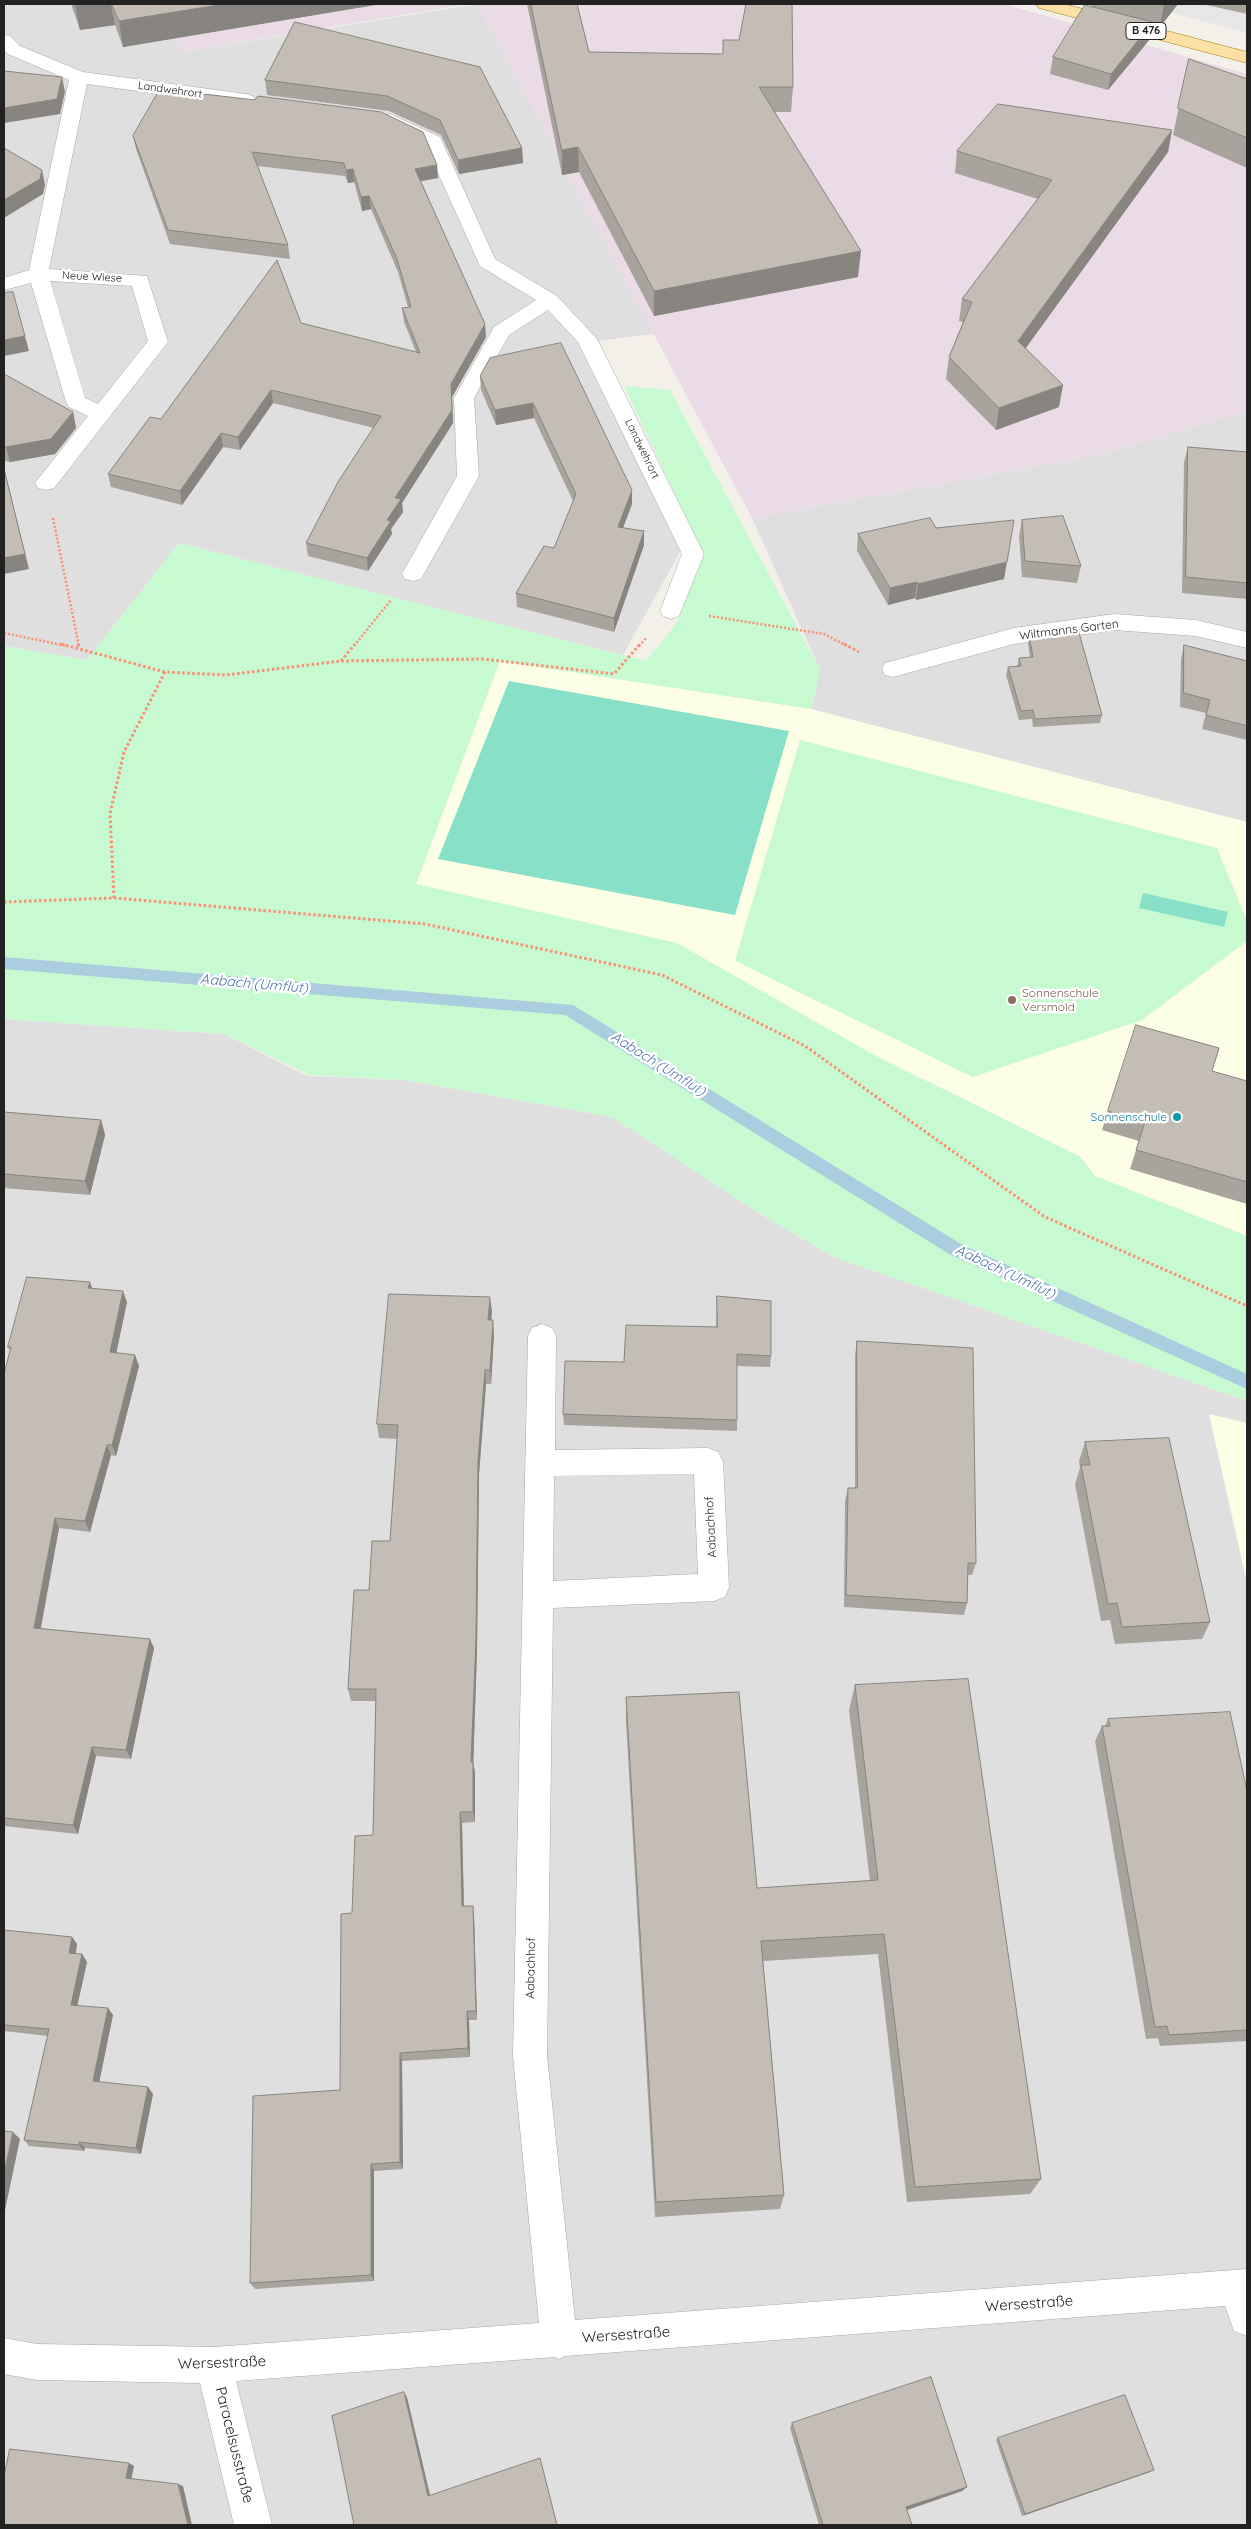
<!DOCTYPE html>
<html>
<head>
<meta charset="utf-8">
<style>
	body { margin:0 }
	#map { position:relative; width:1251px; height:2529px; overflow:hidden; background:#f2f0e9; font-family:Quicksand,sans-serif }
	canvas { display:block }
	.frame { position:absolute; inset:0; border:5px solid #222; pointer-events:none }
</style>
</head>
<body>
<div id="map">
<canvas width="1251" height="2529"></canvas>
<div class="frame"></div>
</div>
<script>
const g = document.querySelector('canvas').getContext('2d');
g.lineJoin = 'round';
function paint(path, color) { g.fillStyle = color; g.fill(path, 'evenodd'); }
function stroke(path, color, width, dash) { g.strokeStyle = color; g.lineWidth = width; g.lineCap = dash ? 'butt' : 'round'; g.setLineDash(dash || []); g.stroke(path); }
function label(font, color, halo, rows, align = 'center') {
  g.font = font + ' Quicksand,sans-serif'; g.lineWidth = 5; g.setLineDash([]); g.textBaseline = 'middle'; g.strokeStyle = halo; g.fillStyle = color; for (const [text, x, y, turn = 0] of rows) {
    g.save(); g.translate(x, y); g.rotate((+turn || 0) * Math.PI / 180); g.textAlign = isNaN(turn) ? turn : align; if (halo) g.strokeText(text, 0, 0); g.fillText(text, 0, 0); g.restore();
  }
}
paint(new Path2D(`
	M 4,4 L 160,4 L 183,52 L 477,4 L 654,334 L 581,343 L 681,550 L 623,655 L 179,543 L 87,660 L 4,646 Z
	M 1247,411 L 1247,1236 L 1095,1176 L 1080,1156 L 876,1056 L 416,884 L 500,660 L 811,709 L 820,670 L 752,518 L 1099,455 Z
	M 4,1019 L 224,1034 L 307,1076 L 405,1080 L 612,1117 L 765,1217 L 834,1257 L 1247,1401 L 1247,2525 L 4,2525 Z`), '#e0dfdf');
paint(new Path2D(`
	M 160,4 L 468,4 L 183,52 Z
	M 477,4 L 1004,4 L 1247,74 L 1247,411 L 1099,455 L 752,518 Z`), '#ebdbe6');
paint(new Path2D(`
	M 500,660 L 811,709 L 1247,822 L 1247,1236 L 1095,1176 L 1080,1156 L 876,1056 L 416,884 Z
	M 1209,1414 L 1247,1423 L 1247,1583 Z`), '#fcffe5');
paint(new Path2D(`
	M 624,386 L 670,390 L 820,670 L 811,709 L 500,661 L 416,884 L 677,943 L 876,1056 L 1080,1157 L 1095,1176 L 1247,1236 L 1247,1401 L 834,1257 L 765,1217 L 612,1117 L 405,1080 L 310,1075 L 224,1034 L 4,1019 L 4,646 L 87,660 L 179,543 L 646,661 L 676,624 L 704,555 Z
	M 800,740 L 1217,848 L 1247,921 L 1247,941 L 1142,1020 L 973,1077 L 735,961 Z`), '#c8fad1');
paint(new Path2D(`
	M 509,681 L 789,731 L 735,915 L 438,859 Z
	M 1143,893 L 1228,912 L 1224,927 L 1139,908 Z`), '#88e0c8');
paint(new Path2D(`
	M 1140,4 L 1205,4 L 1247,14 L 1247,33 Z`), '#e6e6e6');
paint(new Path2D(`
	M 4,957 L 573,1005 L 961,1244 L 1247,1374 L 1247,1389 L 949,1254 L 565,1015 L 4,969 Z`), '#aacddf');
const minor = new Path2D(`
	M 4,35 L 10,36 L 20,46 L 83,72 L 246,94 L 253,96 L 255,100 L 253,104 L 246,106 L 87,84 L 49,269 L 147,276 L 168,342 L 54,488 L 46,490 L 38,488 L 35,483 L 88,416 L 69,407 L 66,402 L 31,283 L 4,290 L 4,278 L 29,270 L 69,80 L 8,54 L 4,50 ZM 50,281 L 132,286 L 148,341 L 98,404 L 85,398 Z
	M 390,114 L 440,137 L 495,259 L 557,296 L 597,339 L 704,554 L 679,616 L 671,619 L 663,616 L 660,611 L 682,554 L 578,342 L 548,310 L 509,335 L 474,398 L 479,476 L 421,579 L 413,581 L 405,579 L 402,574 L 457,476 L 454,398 L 494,327 L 536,300 L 480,266 L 425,144 L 383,124 L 381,120 L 383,116 Z
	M 1114,614 L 1196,620 L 1247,632 L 1247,648 L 1196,636 L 1114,630 L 1014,644 L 893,677 L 885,675 L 882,669 L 885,663 L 1014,628 Z
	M 542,1324 L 552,1328 L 556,1336 L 555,1450 L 708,1448 L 718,1452 L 723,1461 L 729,1587 L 725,1597 L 714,1601 L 553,1608 L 547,2056 L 575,2320 L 1247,2269 L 1247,2336 L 1234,2331 L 1225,2306 L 565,2356 L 559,2359 L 555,2357 L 236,2381 L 272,2525 L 234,2525 L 200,2383 L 37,2380 L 4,2374 L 4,2338 L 37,2344 L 214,2347 L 539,2323 L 513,2056 L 528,1336 L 532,1328 ZM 694,1474 L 698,1574 L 553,1581 L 554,1476 Z`);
const major = new Path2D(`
	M 1036,4 L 1064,4 L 1247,52 L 1247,63 L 1039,8 Z`);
stroke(minor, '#a9a9a9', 1);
stroke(major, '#a07d00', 1);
stroke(new Path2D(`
	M 53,518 L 79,646
	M 709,616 L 824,634 L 847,646
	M 4,633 L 67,646
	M 354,646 L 391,600
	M 639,646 L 647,637`), '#fa8f72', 2.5, [2, 2]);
stroke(new Path2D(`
	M 61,644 L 165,672 L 226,675 L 341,661 L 483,659 L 614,674 L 640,644
	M 78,644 L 79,648
	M 844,644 L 859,652
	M 341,661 L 355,644
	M 114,898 L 110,814 L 124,752 L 165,672
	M 4,902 L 114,898 L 425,924 L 662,975 L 805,1046 L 1045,1217 L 1247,1306`), '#fa8f72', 3, [2.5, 2.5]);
paint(minor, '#fff');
paint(major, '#fce0a4');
paint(new Path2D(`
	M 71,4 L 381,4 L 123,47 L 115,25 L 80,30 Z
	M 527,4 L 577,4 L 589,52 L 793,87 L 791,112 L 775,112 L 858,277 L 654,316 L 579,172 L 562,175 Z
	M 1091,4 L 1178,4 L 1160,27 L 1152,25 L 1150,39 L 1108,90 L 1050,74 L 1053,57 L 1091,6 Z
	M 1202,4 L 1247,4 L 1247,14 Z
	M 295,22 L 522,148 L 523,163 L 459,174 L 441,135 L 389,111 L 267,95 L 265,80 Z
	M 1189,59 L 1247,79 L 1247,168 L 1173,135 Z
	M 1172,130 L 1168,152 L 1025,348 L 1059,407 L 996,430 L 946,379 L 949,357 L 963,322 L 959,321 L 962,299 L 1038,199 L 955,173 L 957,151 Z
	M 133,136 L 437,165 L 438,178 L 421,181 L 486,337 L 452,397 L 453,423 L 402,503 L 403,512 L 391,529 L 392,534 L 368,571 L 308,556 L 306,543 L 374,428 L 273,403 L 240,450 L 223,447 L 182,505 L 111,487 L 108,474 L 161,419 L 301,323 L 416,352 L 404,322 L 402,308 L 408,307 L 398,272 L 371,209 L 362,211 L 354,182 L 348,183 L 345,176 L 257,166 L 288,245 L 290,259 L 170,244 L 136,149 Z
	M 490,358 L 632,504 L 623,528 L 644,545 L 614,632 L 517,607 L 516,593 L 554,548 L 573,501 L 534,418 L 496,425 L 481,390 L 480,376 Z
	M 4,374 L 73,412 L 76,428 L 55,454 L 10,462 L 4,461 Z
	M 1188,447 L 1247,452 L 1247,599 L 1182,593 L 1184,462 Z
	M 1022,520 L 1081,566 L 1077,583 L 1022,577 L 1019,536 Z
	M 936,528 L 1004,579 L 916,600 L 915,598 L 888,605 L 857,551 L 858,534 Z
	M 1029,635 L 1102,715 L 1100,723 L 1033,727 L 1032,719 L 1019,720 L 1006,675 L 1008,667 L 1017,666 L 1019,658 L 1030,657 L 1028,644 Z
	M 1184,645 L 1247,661 L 1247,740 L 1202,729 L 1206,713 L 1180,707 L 1181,659 Z
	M 1212,1071 L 1247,1081 L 1247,1204 L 1130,1169 L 1139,1141 L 1102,1130 L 1108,1111 Z
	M 4,1112 L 101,1120 L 105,1135 L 90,1195 L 4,1188 Z
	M 92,1289 L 127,1302 L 116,1353 L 135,1355 L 139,1366 L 116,1456 L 111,1455 L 90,1532 L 59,1528 L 41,1628 L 154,1648 L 131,1759 L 96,1756 L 78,1834 L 4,1826 L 4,1374 L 10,1351 L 8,1347 Z
	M 717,1296 L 771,1356 L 770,1367 L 737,1366 L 737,1431 L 564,1425 L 563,1414 L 624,1362 L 716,1327 Z
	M 492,1311 L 491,1320 L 494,1334 L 491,1384 L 486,1384 L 479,1474 L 477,1651 L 473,1762 L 475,1773 L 475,1822 L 462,1823 L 464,1906 L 474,1916 L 477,2020 L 469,2020 L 470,2057 L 402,2061 L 403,2169 L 374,2171 L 374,2281 L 255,2289 L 250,2283 L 340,2090 L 352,1913 L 373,1835 L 376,1701 L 351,1701 L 348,1689 L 369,1590 L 390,1541 L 397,1439 L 379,1438 L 377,1424 Z
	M 857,1341 L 976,1563 L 972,1575 L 968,1575 L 967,1603 L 964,1615 L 844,1607 L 845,1501 L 848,1488 L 855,1488 L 855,1355 Z
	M 1085,1442 L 1210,1622 L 1202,1639 L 1115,1644 L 1110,1620 L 1101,1621 L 1075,1484 L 1080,1468 L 1079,1461 Z
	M 855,1685 L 1041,2179 L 1030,2194 L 907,2202 L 878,1954 L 763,1961 L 784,2195 L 780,2209 L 655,2217 L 626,1722 L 626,1697 L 757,1888 L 870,1881 L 849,1710 Z
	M 1108,1719 L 1247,1791 L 1247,2041 L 1160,2046 L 1158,2038 L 1146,2039 L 1095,1741 L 1102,1726 L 1105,1726 Z
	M 4,1930 L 72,1937 L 77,1944 L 76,1954 L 82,1954 L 87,1962 L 77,2005 L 113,2015 L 99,2082 L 148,2087 L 153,2094 L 141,2154 L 85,2148 L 84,2151 L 29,2146 L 24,2140 L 48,2036 L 4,2031 Z
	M 792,2423 L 967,2487 L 962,2491 L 907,2510 L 912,2525 L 819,2525 L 790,2428 Z
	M 998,2438 L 1150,2472 L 1022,2516 L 996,2440 Z`), '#a8a39c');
paint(new Path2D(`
	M 82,4 L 111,4 L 115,25 L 80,30 L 75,5 Z
	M 225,4 L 381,4 L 123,47 L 119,21 Z
	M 1164,4 L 1178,4 L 1160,27 Z
	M 1153,22 L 1150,39 L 1108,90 L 1111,74 Z
	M 62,77 L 65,92 L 60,114 L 4,123 L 4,108 Z
	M 1172,130 L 1168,152 L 1015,363 L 1018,341 Z
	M 578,147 L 579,172 L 562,175 L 562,150 Z
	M 522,148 L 523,163 L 459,174 L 458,160 Z
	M 437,165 L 438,178 L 416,182 L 415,169 Z
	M 353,169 L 354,182 L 348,183 L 346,170 Z
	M 42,170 L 45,185 L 43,194 L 4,218 L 4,200 Z
	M 369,196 L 371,209 L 362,211 L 361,197 Z
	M 861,251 L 858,277 L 654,316 L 654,291 Z
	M 485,324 L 486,337 L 452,397 L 453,423 L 402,503 L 403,512 L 391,529 L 392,534 L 368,571 L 367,558 L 387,520 L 395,498 L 451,384 Z
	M 25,336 L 29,351 L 4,356 L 4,340 Z
	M 1063,385 L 1059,407 L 996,430 L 999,408 Z
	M 271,390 L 273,403 L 240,450 L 238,437 Z
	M 533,403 L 534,418 L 496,425 L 495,410 Z
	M 73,412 L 76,428 L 55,454 L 10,462 L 6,447 Z
	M 221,433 L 223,447 L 182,505 L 180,491 Z
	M 4,468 L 29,569 L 4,574 Z
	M 632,490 L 632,504 L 618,541 L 618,527 Z
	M 644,531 L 644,545 L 614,632 L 614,618 Z
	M 1007,562 L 1004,579 L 916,600 L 918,584 Z
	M 917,582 L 915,598 L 888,605 L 890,588 Z
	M 101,1120 L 105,1135 L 90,1195 L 85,1181 Z
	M 90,1282 L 94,1293 L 88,1288 Z
	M 123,1291 L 127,1302 L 114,1364 L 110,1352 Z
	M 490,1297 L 492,1311 L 490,1335 L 488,1320 Z
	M 493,1320 L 494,1334 L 491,1384 L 490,1370 Z
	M 135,1355 L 139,1366 L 116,1456 L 112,1445 Z
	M 485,1370 L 486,1384 L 479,1474 L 477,1651 L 473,1773 L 471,1762 L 478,1461 Z
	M 107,1445 L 111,1455 L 90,1532 L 85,1521 Z
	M 55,1518 L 59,1528 L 39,1637 L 34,1628 Z
	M 150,1639 L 154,1648 L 131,1759 L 126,1750 Z
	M 92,1747 L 96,1756 L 78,1834 L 73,1825 Z
	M 473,1762 L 475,1773 L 475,1822 L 473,1812 Z
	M 460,1812 L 462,1823 L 464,1916 L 462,1906 Z
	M 473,1906 L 474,1916 L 477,2020 L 476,2011 Z
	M 72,1937 L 77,1944 L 74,1961 L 69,1953 Z
	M 82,1954 L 87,1962 L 76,2012 L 71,2005 Z
	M 108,2008 L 113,2015 L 98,2088 L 93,2081 Z
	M 467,2011 L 469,2020 L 470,2057 L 468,2048 Z
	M 400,2053 L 402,2061 L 403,2169 L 400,2162 Z
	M 148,2087 L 153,2094 L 141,2154 L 136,2148 Z
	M 13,2132 L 20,2139 L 4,2215 L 4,2173 Z
	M 79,2142 L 85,2148 L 84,2151 L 79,2145 Z
	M 371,2164 L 374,2171 L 374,2281 L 371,2275 Z
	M 404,2392 L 407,2397 L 431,2499 L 428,2496 Z
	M 129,2463 L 134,2466 L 131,2481 L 126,2478 Z
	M 1154,2470 L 1150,2472 L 1022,2516 L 1025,2514 Z
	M 178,2484 L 183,2486 L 192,2525 L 188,2525 Z
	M 967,2487 L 962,2491 L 901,2512 L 906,2507 Z`), '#88847f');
const building = new Path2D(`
	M 112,4 L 225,4 L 119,21 Z
	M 531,4 L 577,4 L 589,52 L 723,54 L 723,40 L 739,40 L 746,4 L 792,4 L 793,87 L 759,87 L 861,251 L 654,291 L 578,147 L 562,150 Z
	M 1085,5 L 1153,22 L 1111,74 L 1053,57 Z
	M 295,22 L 480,67 L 522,148 L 458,160 L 440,120 L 387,96 L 265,80 Z
	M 1189,59 L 1247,79 L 1247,138 L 1178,108 Z
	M 4,71 L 62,77 L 57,99 L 4,108 Z
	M 160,89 L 255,100 L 258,96 L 381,112 L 423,132 L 437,165 L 415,169 L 485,324 L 451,384 L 452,410 L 395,498 L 401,499 L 387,520 L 391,521 L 367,558 L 306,543 L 338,482 L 381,416 L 271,390 L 238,437 L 221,433 L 180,491 L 108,474 L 150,417 L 161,419 L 277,260 L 301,323 L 420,353 L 402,308 L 411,307 L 397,259 L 369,196 L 361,197 L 353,169 L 346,170 L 344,163 L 252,152 L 288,245 L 168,230 L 133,136 Z
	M 998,104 L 1172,130 L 1018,341 L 1063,385 L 999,408 L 949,357 L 972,302 L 962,299 L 1052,180 L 957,151 Z
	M 4,148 L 42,170 L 40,179 L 4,200 Z
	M 13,292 L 25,336 L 4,340 L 4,293 Z
	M 561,343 L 632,490 L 618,527 L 644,531 L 614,618 L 516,593 L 544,546 L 554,548 L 576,494 L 533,403 L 495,410 L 480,376 L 490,358 Z
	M 4,374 L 73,412 L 51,439 L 6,447 L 4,446 Z
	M 1188,447 L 1247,452 L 1247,583 L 1186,577 Z
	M 4,469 L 25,554 L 4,558 Z
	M 1063,516 L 1081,566 L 1025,561 L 1022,520 Z
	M 930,518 L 936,528 L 1014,520 L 1007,562 L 918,584 L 917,582 L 890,588 L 858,534 Z
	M 1078,629 L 1102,715 L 1035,719 L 1033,710 L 1021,711 L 1008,667 L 1021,666 L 1019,658 L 1033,657 L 1029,635 Z
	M 1184,645 L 1247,661 L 1247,726 L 1206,715 L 1210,700 L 1184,693 Z
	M 1136,1025 L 1219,1048 L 1212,1071 L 1247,1081 L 1247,1182 L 1136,1150 L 1145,1122 L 1108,1111 Z
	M 4,1112 L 101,1120 L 85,1181 L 4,1174 Z
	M 27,1277 L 90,1282 L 88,1288 L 123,1291 L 110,1352 L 135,1355 L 112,1445 L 107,1445 L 85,1521 L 55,1518 L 34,1628 L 150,1639 L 126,1750 L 92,1747 L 73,1825 L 4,1818 L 4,1374 L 11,1347 L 8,1347 Z
	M 389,1294 L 490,1297 L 488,1320 L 493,1320 L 490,1370 L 485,1370 L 478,1461 L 476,1638 L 471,1762 L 473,1762 L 473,1812 L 460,1812 L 462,1906 L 473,1906 L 476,2011 L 467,2011 L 468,2048 L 400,2053 L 400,2162 L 371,2164 L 371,2275 L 250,2283 L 253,2096 L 340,2090 L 341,1914 L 352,1913 L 355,1836 L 373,1835 L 376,1689 L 348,1689 L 354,1590 L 369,1590 L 372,1541 L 390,1541 L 398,1425 L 377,1424 Z
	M 717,1296 L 771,1301 L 771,1356 L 737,1354 L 737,1420 L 563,1414 L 565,1361 L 624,1362 L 626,1325 L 717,1327 Z
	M 857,1341 L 973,1348 L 976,1563 L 968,1563 L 967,1603 L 846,1595 L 848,1488 L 857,1488 Z
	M 1169,1438 L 1210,1622 L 1122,1627 L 1117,1603 L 1108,1604 L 1081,1465 L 1090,1465 L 1085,1442 Z
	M 968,1679 L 1041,2179 L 915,2187 L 884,1934 L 761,1941 L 784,2195 L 656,2202 L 626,1697 L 739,1692 L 757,1888 L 878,1880 L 855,1685 Z
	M 1230,1712 L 1247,1791 L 1247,2030 L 1169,2035 L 1167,2026 L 1155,2027 L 1102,1726 L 1110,1726 L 1108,1719 Z
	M 4,1930 L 72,1937 L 69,1953 L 82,1954 L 71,2005 L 108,2008 L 93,2081 L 148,2087 L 136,2148 L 79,2142 L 79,2145 L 24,2140 L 49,2029 L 4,2025 Z
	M 4,2131 L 13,2132 L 4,2173 Z
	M 931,2377 L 967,2487 L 906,2507 L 912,2525 L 823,2525 L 792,2423 Z
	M 404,2392 L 428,2496 L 540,2458 L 557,2525 L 354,2525 L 332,2416 Z
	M 1125,2395 L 1154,2470 L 1025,2514 L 998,2438 Z
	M 10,2449 L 129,2463 L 126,2478 L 178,2484 L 188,2525 L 4,2525 L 4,2477 Z`);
paint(building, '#c3bdb5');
stroke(building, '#88847f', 1);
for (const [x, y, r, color] of [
	[1012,1000,5,"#8d6e63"],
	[1177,1117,5,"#0f9aa8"]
]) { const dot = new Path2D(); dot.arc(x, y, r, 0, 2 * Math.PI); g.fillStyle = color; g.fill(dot); stroke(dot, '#fff', 2); }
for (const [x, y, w] of [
	[1146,31,40]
]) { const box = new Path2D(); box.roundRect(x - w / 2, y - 8.5, w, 17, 4); g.fillStyle = '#fff'; g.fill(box); stroke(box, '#222', 1); }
label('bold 11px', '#222', null, [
	["B 476",1146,31]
]);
label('11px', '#222', '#fff', [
	["Landwehrort",170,90,8],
	["Neue Wiese",92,277,3],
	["Landwehrort",642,449,64]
]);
label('12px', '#222', '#fff', [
	["Wiltmanns Garten",1069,630,-7],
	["Aabachhof",711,1527,-93],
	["Aabachhof",531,1968,-89]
]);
label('12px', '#785e54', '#fff', [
	["Sonnenschule",1022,993],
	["Versmold",1022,1007]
], 'left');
label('12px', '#0d838f', '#fff', [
	["Sonnenschule",1167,1117]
], 'right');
label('italic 14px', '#4d74b3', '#fff', [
	["Aabach (Umflut)",254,984,5],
	["Aabach (Umflut)",658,1064,32],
	["Aabach (Umflut)",1005,1272,25]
]);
label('15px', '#222', '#fff', [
	["Wersestraße",1029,2304,-4],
	["Wersestraße",626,2335,-4],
	["Wersestraße",222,2363,-2],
	["Paracelsusstraße",234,2445,76]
]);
</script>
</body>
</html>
